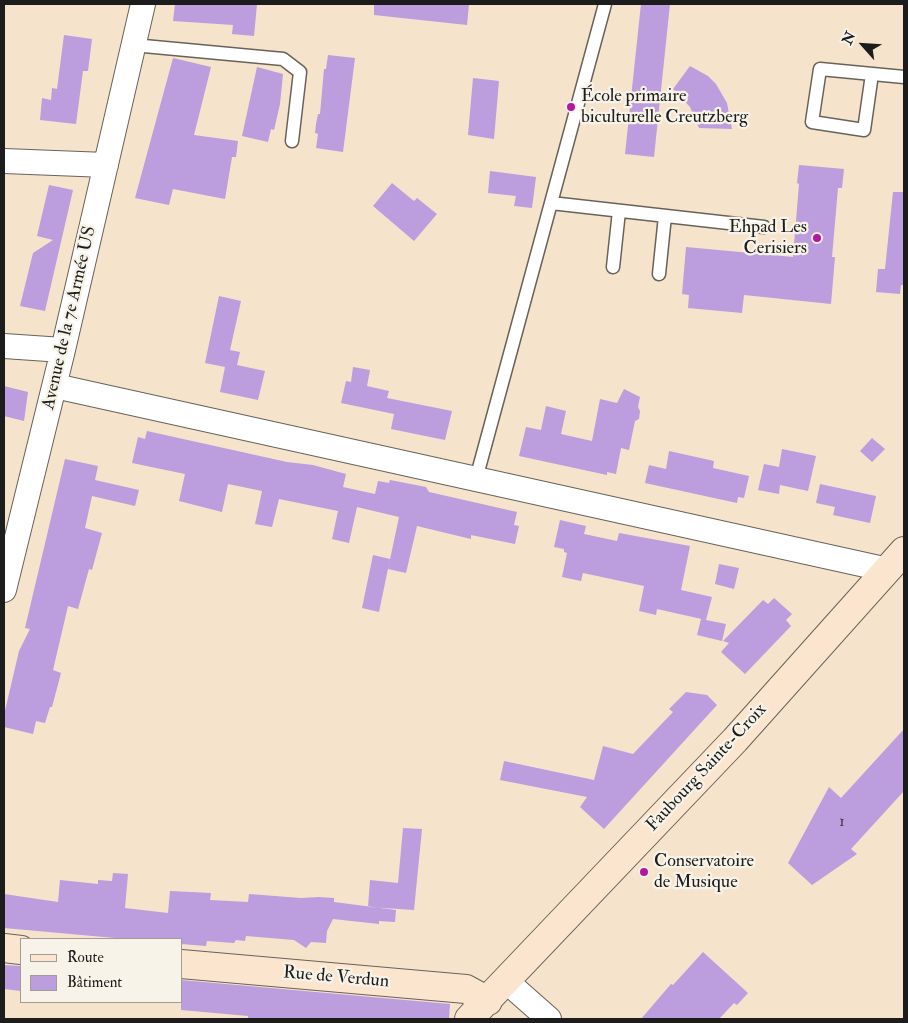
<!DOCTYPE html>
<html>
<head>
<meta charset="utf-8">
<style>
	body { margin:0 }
	#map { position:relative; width:908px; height:1023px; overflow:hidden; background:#f5e3cc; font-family:"IM FELL Double Pica",serif }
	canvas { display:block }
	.frame { position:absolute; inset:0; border:5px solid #1c1c1c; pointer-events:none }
	.legend { position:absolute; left:20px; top:938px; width:162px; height:65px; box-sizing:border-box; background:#f7f3e8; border:1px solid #9f9d96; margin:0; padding:6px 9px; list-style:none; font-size:15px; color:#1c1c1c }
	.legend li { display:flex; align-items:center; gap:10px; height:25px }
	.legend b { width:25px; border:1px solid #9f9d96 }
	.north { position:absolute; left:838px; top:20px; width:50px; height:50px; -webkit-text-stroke:4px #f7f3e8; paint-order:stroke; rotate:296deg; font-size:14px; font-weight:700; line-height:20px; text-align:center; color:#1c1c1c }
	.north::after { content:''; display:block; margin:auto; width:18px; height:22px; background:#1c1c1c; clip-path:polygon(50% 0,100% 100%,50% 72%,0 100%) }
</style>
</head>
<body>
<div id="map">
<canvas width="908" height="1023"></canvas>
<div class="frame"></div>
<ul class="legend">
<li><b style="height:6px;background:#fbe5cf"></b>Route</li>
<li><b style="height:14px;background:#bc9ddd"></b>Bâtiment</li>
</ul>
<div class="north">N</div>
</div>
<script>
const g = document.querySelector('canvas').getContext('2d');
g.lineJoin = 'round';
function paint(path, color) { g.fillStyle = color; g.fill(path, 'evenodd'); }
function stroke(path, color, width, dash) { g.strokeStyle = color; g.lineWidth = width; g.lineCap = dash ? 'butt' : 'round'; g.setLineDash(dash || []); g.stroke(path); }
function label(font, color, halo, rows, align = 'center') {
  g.font = font + ' "IM FELL Double Pica",serif'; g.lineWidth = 4.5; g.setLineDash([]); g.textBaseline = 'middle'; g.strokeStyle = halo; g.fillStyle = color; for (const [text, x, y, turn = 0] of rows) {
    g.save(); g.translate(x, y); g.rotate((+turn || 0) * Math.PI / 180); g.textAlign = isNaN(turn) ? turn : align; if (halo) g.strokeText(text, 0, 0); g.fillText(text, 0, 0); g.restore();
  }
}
paint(new Path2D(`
	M 175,4 L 257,4 L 254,36 L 232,34 L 233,25 L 173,21 Z
	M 374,4 L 469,4 L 467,25 L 374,15 Z
	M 641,4 L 670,4 L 654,157 L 625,154 Z
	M 64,35 L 92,39 L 88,71 L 83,71 L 76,124 L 40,120 L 42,98 L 51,100 L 52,88 L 57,89 Z
	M 328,55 L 355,58 L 343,152 L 316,148 L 318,134 L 315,133 L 316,124 L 318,114 L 320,114 L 324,69 L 326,69 Z
	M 173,58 L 211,67 L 194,135 L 238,141 L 236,157 L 232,157 L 225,199 L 173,189 L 169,205 L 135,198 Z
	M 690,66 L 708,76 L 716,84 L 727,103 L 732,129 L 699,128 L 690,107 L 673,89 Z
	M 257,67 L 283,74 L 280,104 L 274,130 L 271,129 L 268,142 L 242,136 Z
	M 473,78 L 499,81 L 494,139 L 468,135 Z
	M 799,165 L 844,169 L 842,188 L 838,188 L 832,257 L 835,257 L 831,304 L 744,295 L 742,313 L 688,308 L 689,295 L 682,294 L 686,247 L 793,257 L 799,184 L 797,183 Z
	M 490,171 L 536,177 L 532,208 L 514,206 L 516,196 L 488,193 Z
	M 392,183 L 414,201 L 417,198 L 437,214 L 414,241 L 373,206 Z
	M 49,185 L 73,190 L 45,311 L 20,306 L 33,253 L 53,240 L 37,236 Z
	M 893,192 L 904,192 L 904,285 L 901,285 L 900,294 L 876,292 L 878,269 L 885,269 Z
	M 219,296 L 241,301 L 230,350 L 240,352 L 237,365 L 265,371 L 258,400 L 220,392 L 225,367 L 205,363 Z
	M 353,367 L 370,370 L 367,386 L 389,391 L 387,398 L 452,411 L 445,440 L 391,429 L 394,414 L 341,403 L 346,381 L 351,382 Z
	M 4,386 L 28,392 L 24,421 L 4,416 Z
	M 624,389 L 640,397 L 638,407 L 640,411 L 639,419 L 635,421 L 629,450 L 621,448 L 616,474 L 607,472 L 607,475 L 519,456 L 526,427 L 541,430 L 546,406 L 566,411 L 561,434 L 592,441 L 600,399 L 617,403 Z
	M 147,431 L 287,462 L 313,465 L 346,474 L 343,487 L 375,494 L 378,481 L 389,483 L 390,480 L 426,487 L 429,492 L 517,512 L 514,525 L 519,526 L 515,544 L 471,535 L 471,539 L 417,526 L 406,573 L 388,569 L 399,517 L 357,507 L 349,543 L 332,539 L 338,511 L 279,499 L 272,527 L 255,524 L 262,491 L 228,484 L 222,512 L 179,501 L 185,474 L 132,463 L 138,437 L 145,439 Z
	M 872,438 L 885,449 L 872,462 L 860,451 Z
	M 782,449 L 816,456 L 808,491 L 780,485 L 779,494 L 758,490 L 764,464 L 779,467 Z
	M 669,451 L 714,461 L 713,468 L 749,476 L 744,498 L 738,497 L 737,503 L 645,483 L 649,465 L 666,469 Z
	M 65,459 L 98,466 L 95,480 L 139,490 L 135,506 L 92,496 L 85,528 L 102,533 L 92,570 L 89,569 L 78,609 L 68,606 L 53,670 L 61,673 L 52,707 L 50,707 L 45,723 L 36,721 L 33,734 L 4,727 L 4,715 L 19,651 L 30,629 L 25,628 Z
	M 820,484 L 876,496 L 870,523 L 833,515 L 835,507 L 816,503 Z
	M 560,520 L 586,526 L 584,534 L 617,541 L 619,533 L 690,546 L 681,590 L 712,597 L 706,620 L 657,609 L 656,615 L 639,611 L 644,586 L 583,573 L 581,581 L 562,577 L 567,553 L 564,552 L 564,549 L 554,547 Z
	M 373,555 L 390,559 L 379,612 L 362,608 Z
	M 719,564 L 739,568 L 734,589 L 715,584 Z
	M 774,598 L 792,614 L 786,620 L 791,626 L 745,674 L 721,652 L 729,643 L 723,641 L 763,600 L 768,604 Z
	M 701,619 L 726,624 L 722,641 L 697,635 Z
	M 686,692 L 707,695 L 717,705 L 604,829 L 580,807 L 587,797 L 500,780 L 504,761 L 594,780 L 603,746 L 633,754 L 673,712 L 669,709 Z
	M 904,729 L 904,791 L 851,849 L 857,854 L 812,885 L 788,863 L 829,787 L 841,798 Z
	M 403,828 L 422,829 L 414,910 L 368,907 L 370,880 L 398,883 Z
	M 113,873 L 128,874 L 125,908 L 168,913 L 170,891 L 211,893 L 210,900 L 248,902 L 249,894 L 301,898 L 319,897 L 334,898 L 334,902 L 396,910 L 395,922 L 379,921 L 379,924 L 333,919 L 327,931 L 326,943 L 311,942 L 306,948 L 294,940 L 246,936 L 245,941 L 236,940 L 234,943 L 207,941 L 206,946 L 181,944 L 181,939 L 126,939 L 4,928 L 4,894 L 58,902 L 60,880 L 98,884 L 98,880 L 112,881 Z
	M 703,952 L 748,993 L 737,1005 L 734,1003 L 719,1019 L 641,1019 L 671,984 L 673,985 Z
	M 4,965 L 21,966 L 21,991 L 4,989 Z
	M 181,980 L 450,1004 L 449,1019 L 248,1019 L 248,1016 L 181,1010 Z`), '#bc9ddd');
const lane = new Path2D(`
	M 133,45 L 283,59 L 300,72 L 292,141
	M 872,74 L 864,130 L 812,122 L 820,69 L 904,77
	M 551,203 L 764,227
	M 613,267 L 619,211
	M 659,274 L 665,216
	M 476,479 L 605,4`);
const street = new Path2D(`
	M 4,161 L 106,165
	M 4,346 L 63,350
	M 55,386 L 888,570
	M 4,590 L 63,350 L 143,4
	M 506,981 L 549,1019`);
const secondary = new Path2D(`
	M 4,948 L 21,950
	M 181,964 L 466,989 L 488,1001
	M 469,1019 L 735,740 L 904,551`);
stroke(lane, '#68625a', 15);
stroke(street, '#68625a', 26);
stroke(secondary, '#68625a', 30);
stroke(lane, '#fff', 12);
stroke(street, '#fff', 24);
stroke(secondary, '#fbe5cf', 28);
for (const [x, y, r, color] of [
	[571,107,5,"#b5179e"],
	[817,238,5,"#b5179e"],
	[644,872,5,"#b5179e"]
]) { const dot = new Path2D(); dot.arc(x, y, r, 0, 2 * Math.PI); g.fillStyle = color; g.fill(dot); stroke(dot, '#f7f3e8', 2); }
label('15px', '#443c4c', null, [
	["1",842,823]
]);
label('18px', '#1c1c1c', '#f7f3e8', [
	["École primaire",581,97],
	["biculturelle Creutzberg",581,118],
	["Ehpad Les",807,228,"right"],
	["Cerisiers",807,249,"right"],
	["Conservatoire",654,862],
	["de Musique",654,883]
], 'left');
label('18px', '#1c1c1c', '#f7f3e8', [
	["Avenue de la 7e Armée US",70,318,-77],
	["Faubourg Sainte-Croix",707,768,-47],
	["Rue de Verdun",336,978,5]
]);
</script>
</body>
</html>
